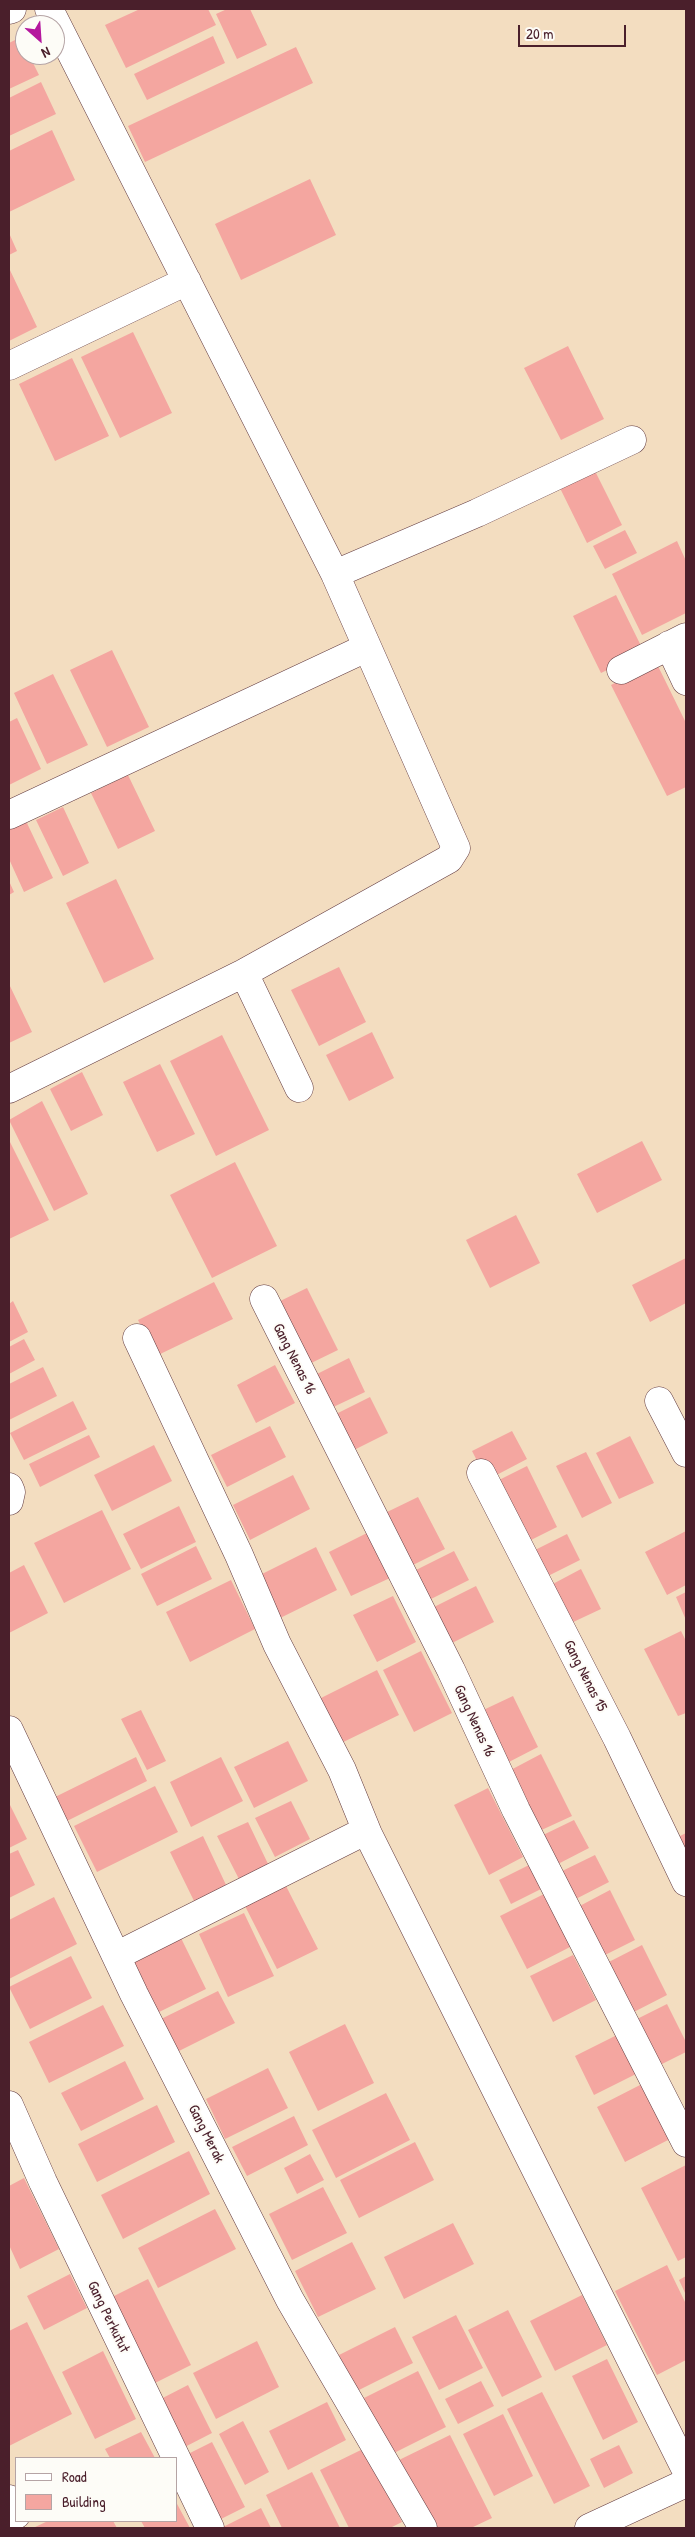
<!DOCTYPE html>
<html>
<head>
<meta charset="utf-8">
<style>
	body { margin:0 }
	#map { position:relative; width:695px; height:2537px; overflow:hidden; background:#f3ddc0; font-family:"Patrick Hand",sans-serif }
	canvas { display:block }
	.frame { position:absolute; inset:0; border:10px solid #4a1f2b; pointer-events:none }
	.legend { position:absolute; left:15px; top:2457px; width:162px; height:65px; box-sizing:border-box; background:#fdfcf7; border:1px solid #b5a4a5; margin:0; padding:6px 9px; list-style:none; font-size:15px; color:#4a1f2b }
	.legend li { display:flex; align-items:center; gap:10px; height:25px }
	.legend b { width:25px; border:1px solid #b5a4a5 }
	.north { position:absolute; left:15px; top:15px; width:50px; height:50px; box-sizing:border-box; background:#fdfcf7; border:1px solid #b5a4a5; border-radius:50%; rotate:154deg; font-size:14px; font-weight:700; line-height:20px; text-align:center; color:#4a1f2b }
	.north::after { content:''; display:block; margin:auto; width:18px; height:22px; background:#b5179e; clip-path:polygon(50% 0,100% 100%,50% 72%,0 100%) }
	.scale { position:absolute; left:518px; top:25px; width:108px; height:22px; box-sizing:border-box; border:2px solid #4a1f2b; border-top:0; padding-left:6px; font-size:15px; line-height:18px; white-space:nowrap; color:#4a1f2b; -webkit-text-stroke:4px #fdfcf7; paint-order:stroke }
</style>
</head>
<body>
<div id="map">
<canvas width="695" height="2537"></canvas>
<div class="frame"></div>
<ul class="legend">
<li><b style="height:6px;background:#fff"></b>Road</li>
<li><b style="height:14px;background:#f4a6a0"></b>Building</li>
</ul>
<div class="north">N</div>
<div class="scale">20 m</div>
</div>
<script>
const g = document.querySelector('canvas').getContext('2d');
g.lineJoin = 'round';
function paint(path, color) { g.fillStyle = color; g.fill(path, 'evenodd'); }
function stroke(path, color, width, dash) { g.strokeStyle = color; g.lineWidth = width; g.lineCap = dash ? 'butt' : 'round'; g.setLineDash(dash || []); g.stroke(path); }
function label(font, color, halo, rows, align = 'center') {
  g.font = font + ' "Patrick Hand",sans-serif'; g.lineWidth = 4; g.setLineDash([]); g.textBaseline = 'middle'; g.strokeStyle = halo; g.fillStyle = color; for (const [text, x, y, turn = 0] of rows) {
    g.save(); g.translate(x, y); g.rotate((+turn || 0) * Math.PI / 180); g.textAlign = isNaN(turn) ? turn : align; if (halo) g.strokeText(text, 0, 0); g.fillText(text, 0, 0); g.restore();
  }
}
paint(new Path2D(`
	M 140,9 L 208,9 L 216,25 L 126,68 L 105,25 Z
	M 227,9 L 250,9 L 267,45 L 237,59 L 216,14 Z
	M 213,36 L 225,63 L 147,100 L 134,74 Z
	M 21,37 L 25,46 L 25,55 L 29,55 L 39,75 L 9,89 L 9,43 Z
	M 296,47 L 313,83 L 145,162 L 128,126 Z
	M 41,82 L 56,114 L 9,136 L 9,98 Z
	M 52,130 L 75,180 L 9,212 L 9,151 Z
	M 310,179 L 336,235 L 241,280 L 215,224 Z
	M 9,233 L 17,251 L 9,255 Z
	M 9,268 L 37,327 L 9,341 Z
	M 133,332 L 172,413 L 120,438 L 81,357 Z
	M 568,346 L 604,419 L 561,440 L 524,368 Z
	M 72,358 L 109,436 L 55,461 L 19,384 Z
	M 592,465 L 622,525 L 587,543 L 557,482 Z
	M 625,530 L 637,553 L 605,569 L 593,546 Z
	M 677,541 L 686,561 L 686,613 L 642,635 L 612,574 Z
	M 616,595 L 644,652 L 601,673 L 573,616 Z
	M 112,650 L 149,727 L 107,747 L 70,670 Z
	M 656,662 L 686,723 L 686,787 L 667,796 L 611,685 Z
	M 53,674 L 88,745 L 47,764 L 14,693 Z
	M 17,718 L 41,769 L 9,785 L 9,722 Z
	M 128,775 L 155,831 L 118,849 L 91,793 Z
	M 63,807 L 89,863 L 63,876 L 36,820 Z
	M 26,821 L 53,878 L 24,892 L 9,859 L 9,829 Z
	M 116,879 L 154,959 L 104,983 L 66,903 Z
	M 9,881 L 14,892 L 9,895 Z
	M 339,967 L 366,1022 L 319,1046 L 291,990 Z
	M 9,984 L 32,1032 L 9,1043 Z
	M 372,1032 L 394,1078 L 349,1101 L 326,1055 Z
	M 222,1035 L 269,1130 L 216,1156 L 170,1061 Z
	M 160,1064 L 195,1134 L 157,1152 L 123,1082 Z
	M 82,1072 L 103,1115 L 71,1131 L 50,1089 Z
	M 42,1101 L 88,1194 L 54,1211 L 9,1120 Z
	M 9,1140 L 49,1220 L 9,1239 Z
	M 642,1141 L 662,1180 L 597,1213 L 577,1174 Z
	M 235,1162 L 277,1246 L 212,1278 L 170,1195 Z
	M 516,1215 L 540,1263 L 490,1288 L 466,1240 Z
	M 686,1258 L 686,1303 L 650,1322 L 632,1285 Z
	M 214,1282 L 233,1319 L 156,1356 L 138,1320 Z
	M 307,1288 L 338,1350 L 305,1366 L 274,1304 Z
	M 13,1301 L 28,1332 L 9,1342 L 9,1304 Z
	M 24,1339 L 35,1360 L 9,1374 L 9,1347 Z
	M 349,1358 L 365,1392 L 327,1410 L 311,1377 Z
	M 275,1365 L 295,1403 L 256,1423 L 237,1385 Z
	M 43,1367 L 57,1396 L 9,1420 L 9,1384 Z
	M 370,1397 L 388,1433 L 350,1452 L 332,1416 Z
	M 73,1401 L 87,1429 L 24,1460 L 10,1433 Z
	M 270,1426 L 286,1457 L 227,1487 L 211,1455 Z
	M 512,1431 L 527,1459 L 487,1480 L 472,1451 Z
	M 89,1435 L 100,1457 L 40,1487 L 29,1464 Z
	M 630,1436 L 654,1483 L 619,1499 L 596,1453 Z
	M 154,1445 L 172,1481 L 112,1511 L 94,1475 Z
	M 586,1452 L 612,1503 L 582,1518 L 556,1466 Z
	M 527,1466 L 557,1527 L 521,1545 L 491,1484 Z
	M 293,1475 L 310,1509 L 250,1540 L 233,1505 Z
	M 418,1497 L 445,1549 L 411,1566 L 385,1513 Z
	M 179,1506 L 196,1542 L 141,1569 L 123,1534 Z
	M 102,1510 L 131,1569 L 64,1603 L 34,1543 Z
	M 686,1531 L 686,1585 L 667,1595 L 645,1552 Z
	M 367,1533 L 390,1578 L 351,1596 L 329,1552 Z
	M 567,1534 L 580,1560 L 538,1581 L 525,1555 Z
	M 196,1546 L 212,1579 L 157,1606 L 141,1574 Z
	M 316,1547 L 337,1590 L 272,1622 L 250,1580 Z
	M 454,1551 L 469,1580 L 427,1601 L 412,1572 Z
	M 24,1565 L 48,1613 L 9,1633 L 9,1573 Z
	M 581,1569 L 601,1609 L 569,1624 L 549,1586 Z
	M 231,1580 L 255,1629 L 190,1662 L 166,1612 Z
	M 476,1586 L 494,1622 L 448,1645 L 430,1609 Z
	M 686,1592 L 686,1620 L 676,1597 Z
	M 393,1596 L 416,1642 L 377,1662 L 353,1615 Z
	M 681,1631 L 686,1641 L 686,1713 L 678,1716 L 644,1649 Z
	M 421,1651 L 452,1713 L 414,1732 L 383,1670 Z
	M 377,1670 L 399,1715 L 333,1747 L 311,1703 Z
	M 513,1696 L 538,1747 L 505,1764 L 479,1712 Z
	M 141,1710 L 166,1761 L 147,1770 L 121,1719 Z
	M 288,1741 L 308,1781 L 254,1808 L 234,1767 Z
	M 541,1754 L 572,1816 L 535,1833 L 505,1773 Z
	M 136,1757 L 147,1781 L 63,1823 L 51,1799 Z
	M 221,1757 L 243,1801 L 191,1827 L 170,1782 Z
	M 155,1786 L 178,1832 L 97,1872 L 74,1826 Z
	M 488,1788 L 523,1857 L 489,1875 L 454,1805 Z
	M 291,1801 L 310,1839 L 275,1857 L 255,1818 Z
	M 9,1803 L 27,1839 L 9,1848 Z
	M 574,1820 L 589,1848 L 556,1865 L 541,1836 Z
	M 248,1822 L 269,1866 L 240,1881 L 217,1836 Z
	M 686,1833 L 686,1863 L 674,1839 Z
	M 203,1836 L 227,1887 L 195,1903 L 170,1852 Z
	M 18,1850 L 35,1885 L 9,1898 L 9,1854 Z
	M 595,1855 L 609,1882 L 568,1903 L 554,1875 Z
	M 531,1864 L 543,1888 L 511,1904 L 499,1880 Z
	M 286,1886 L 318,1949 L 277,1969 L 245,1906 Z
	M 610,1890 L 635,1940 L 599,1958 L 574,1909 Z
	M 546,1893 L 572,1946 L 527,1969 L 500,1916 Z
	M 54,1897 L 77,1944 L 9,1979 L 9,1920 Z
	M 244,1913 L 274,1976 L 228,1997 L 199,1934 Z
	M 181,1938 L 206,1989 L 155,2014 L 130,1963 Z
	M 642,1945 L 667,1995 L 628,2015 L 603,1965 Z
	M 573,1955 L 596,2000 L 553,2022 L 530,1976 Z
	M 71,1956 L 92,1998 L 30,2029 L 9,1987 Z
	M 218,1991 L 235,2023 L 175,2053 L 159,2020 Z
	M 667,2004 L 686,2042 L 686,2052 L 656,2067 L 633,2021 Z
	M 103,2005 L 124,2046 L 49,2083 L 29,2042 Z
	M 345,2024 L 374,2083 L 318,2111 L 289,2052 Z
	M 619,2034 L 638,2073 L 594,2095 L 575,2056 Z
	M 125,2061 L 144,2099 L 81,2131 L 61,2093 Z
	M 268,2068 L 288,2108 L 225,2139 L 206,2099 Z
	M 642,2084 L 670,2139 L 625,2162 L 597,2107 Z
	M 386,2093 L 410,2140 L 336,2178 L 312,2130 Z
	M 157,2105 L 175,2142 L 97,2182 L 78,2144 Z
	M 294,2116 L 308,2145 L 247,2176 L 232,2147 Z
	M 415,2142 L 434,2180 L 359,2218 L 340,2180 Z
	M 189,2151 L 210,2194 L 123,2239 L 101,2195 Z
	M 310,2154 L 324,2180 L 297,2194 L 284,2168 Z
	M 686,2165 L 686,2257 L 678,2261 L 641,2188 Z
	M 24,2178 L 59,2249 L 20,2269 L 9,2245 L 9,2186 Z
	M 323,2187 L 347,2233 L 292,2260 L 269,2214 Z
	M 215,2209 L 236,2249 L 158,2288 L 138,2248 Z
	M 453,2223 L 474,2264 L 404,2299 L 384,2257 Z
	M 352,2242 L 376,2289 L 318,2317 L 295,2271 Z
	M 667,2265 L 686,2304 L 686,2360 L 657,2375 L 615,2291 Z
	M 70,2274 L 87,2308 L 44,2330 L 27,2296 Z
	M 686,2276 L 686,2295 L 679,2280 Z
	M 148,2279 L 191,2365 L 151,2385 L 108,2299 Z
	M 582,2295 L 607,2345 L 555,2371 L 530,2321 Z
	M 508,2310 L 542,2377 L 502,2397 L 468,2330 Z
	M 456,2315 L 483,2368 L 439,2390 L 412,2337 Z
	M 27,2322 L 72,2414 L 9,2446 L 9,2331 Z
	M 395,2327 L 413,2363 L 357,2391 L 339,2355 Z
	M 257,2341 L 279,2387 L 216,2419 L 193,2373 Z
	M 103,2351 L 136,2419 L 95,2439 L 62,2372 Z
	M 607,2359 L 638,2422 L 603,2440 L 572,2376 Z
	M 418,2371 L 446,2427 L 392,2454 L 364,2398 Z
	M 481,2381 L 494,2406 L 458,2424 L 445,2399 Z
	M 188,2385 L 212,2433 L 175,2452 L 151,2404 Z
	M 542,2392 L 590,2486 L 554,2504 L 507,2409 Z
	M 327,2402 L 346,2440 L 288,2470 L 269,2431 Z
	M 503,2414 L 533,2476 L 494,2496 L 463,2434 Z
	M 243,2421 L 269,2472 L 245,2485 L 219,2434 Z
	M 141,2432 L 155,2458 L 110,2458 L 105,2449 Z
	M 450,2435 L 492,2518 L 471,2528 L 431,2528 L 397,2461 Z
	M 212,2442 L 245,2507 L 211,2524 L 178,2459 Z
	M 619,2445 L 633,2473 L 604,2488 L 590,2459 Z
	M 365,2448 L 402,2522 L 390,2528 L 349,2528 L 320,2470 Z
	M 312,2472 L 340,2528 L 282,2528 L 266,2495 Z
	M 176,2502 L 190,2528 L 145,2528 L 141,2521 L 176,2521 Z
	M 261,2508 L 271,2528 L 221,2528 Z
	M 48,2521 L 113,2521 L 117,2528 L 33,2528 Z`), '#f4a6a0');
const minor = new Path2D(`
	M 9,10 L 12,9
	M 9,366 L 187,281
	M 335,574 L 477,513 L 632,440
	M 669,645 L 686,681
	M 621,670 L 686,637
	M 9,815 L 366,648
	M 244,973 L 299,1088
	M 9,1089 L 244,973 L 449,859 L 456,848 L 335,574 L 49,9
	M 264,1299 L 451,1670 L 516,1810 L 686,2143
	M 137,1338 L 239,1555 L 277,1644 L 342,1770 L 368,1834 L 686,2470
	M 659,1401 L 686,1453
	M 481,1473 L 617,1738 L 686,1882
	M 9,1487 L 11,1492 L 9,1501
	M 9,1730 L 134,1994 L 290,2300 L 423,2528
	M 116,1956 L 359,1834 L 368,1834
	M 9,2105 L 43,2182 L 210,2528
	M 9,2499 L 16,2515
	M 589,2528 L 686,2483`);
stroke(minor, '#633c41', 29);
stroke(minor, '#fff', 28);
label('15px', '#4a1f2b', '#fdfcf7', [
	["Gang Nenas 16",294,1359,63],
	["Gang Nenas 15",585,1676,63],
	["Gang Nenas 16",474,1721,65],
	["Gang Merak",206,2134,63],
	["Gang Perkutut",108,2317,64]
]);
</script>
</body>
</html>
